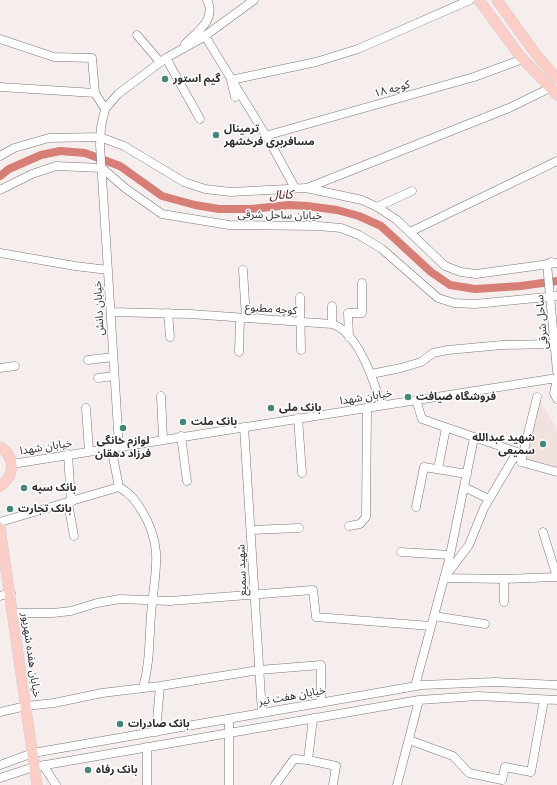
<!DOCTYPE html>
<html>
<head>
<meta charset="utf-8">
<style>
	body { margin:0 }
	canvas { display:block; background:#f5eeed }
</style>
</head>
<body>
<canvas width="557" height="785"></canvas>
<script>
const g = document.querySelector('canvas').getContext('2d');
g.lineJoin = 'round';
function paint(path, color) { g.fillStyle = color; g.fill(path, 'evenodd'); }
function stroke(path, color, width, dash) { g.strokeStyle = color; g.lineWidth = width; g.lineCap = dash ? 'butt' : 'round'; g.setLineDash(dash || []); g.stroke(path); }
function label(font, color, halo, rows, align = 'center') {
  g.font = font + ' "Public Sans","Noto Sans Arabic",sans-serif'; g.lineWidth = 3; g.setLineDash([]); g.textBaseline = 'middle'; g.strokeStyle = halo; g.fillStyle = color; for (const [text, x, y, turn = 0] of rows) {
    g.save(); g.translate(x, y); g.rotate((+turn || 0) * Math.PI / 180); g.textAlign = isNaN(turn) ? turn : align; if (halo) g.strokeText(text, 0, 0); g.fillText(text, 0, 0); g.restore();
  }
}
paint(new Path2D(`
	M 539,399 L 557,429 L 557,471 L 525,460 Z`), '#f1e1df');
stroke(new Path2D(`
	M 0,176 L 9,169 L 41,155 L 60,151 L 85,153 L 120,166 L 162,196 L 195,205 L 219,209 L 251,209 L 289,205 L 307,206 L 337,210 L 359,216 L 381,226 L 431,272 L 450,285 L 475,289 L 521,286 L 557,281`), '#d77f76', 8);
const minor = new Path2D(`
	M 137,35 L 160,62
	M 205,36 L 271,144 L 295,188
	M 0,39 L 54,57 L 92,58 L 95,93 L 105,109
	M 185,44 C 197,32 217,19 207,0
	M 166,58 L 200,119
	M 0,87 L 95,93
	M 235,97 L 231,80 L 316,62 L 358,49 L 470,0
	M 265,136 L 474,77 L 523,59
	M 0,156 L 14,148 L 49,138 L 100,137 L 124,146 L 184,182 L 205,189 L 231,192 L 306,188 L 362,200 L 377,207 L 397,220 L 445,266 L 461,272 L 476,274 L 557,263
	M 307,188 L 509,108 L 550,88
	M 0,190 L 32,174 L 56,166 L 102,168 L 125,188 L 162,214 L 229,225 L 318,226 L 341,228 L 359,235 L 382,249 L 438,298 L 454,303 L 475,304 L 557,296
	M 377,207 L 412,191
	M 410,232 L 557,161
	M 0,253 L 75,266 L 108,270
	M 551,262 L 547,264 L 557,371
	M 243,270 L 246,318
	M 300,297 L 301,350
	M 111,312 L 190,314 L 332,324 C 358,332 374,381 381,405
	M 168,313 L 170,337
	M 332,324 L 332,306
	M 349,337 L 348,313 L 362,313 L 362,283
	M 239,352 L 240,318
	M 88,360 L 113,357
	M 0,368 L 15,366
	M 371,374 L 401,368 L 421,362 L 433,353 L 448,350 L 502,345 L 556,344
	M 98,378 L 114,376
	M 557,380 L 554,393 L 557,399
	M 161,396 L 163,439
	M 416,400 L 422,419 L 517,452 L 521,462 L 557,472
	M 86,408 L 89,451
	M 298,418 L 302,473
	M 244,427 L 262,713
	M 181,436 L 187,481
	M 119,446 L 100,145 L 101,127 L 105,109 L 118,94 L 166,58 L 202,38 L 254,0
	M 111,447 L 119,487
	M 68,454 L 71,502
	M 521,462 L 537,397
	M 12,464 L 557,378
	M 438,469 L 446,428
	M 119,487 C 131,494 135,500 142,511 C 165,549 154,574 151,615 C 149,640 150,663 143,688
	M 464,487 L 489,499
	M 68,503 L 74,536
	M 416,507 L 424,467 L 467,474
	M 0,522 L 119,487
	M 349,526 L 360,524 L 366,517 L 367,408
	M 251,530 L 299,528
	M 543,532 L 557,577
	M 401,552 L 450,555
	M 447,574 L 469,545 L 484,508 L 517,452
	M 444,578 L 504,579 L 557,577
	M 504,579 L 504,602
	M 0,596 L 11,593
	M 13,613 L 53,613 L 71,611 L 97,603 L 120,599 L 170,601 L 313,590 L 316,617 L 431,626
	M 434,616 L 485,624
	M 415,686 L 449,560 L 474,438
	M 0,712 L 26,706 L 54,703 L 102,693 L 160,686 L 259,670 L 321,665 L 321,703
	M 229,719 L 229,785
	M 156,732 L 160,686
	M 409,740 L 453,756 L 469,773 L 502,780 L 505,767 L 531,772 L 544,700
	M 147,747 L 147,785
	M 308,760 L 313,718
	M 0,765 L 33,753 L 422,685 L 495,682 L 557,685
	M 43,765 L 56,785
	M 0,778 L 34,767 L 419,700 L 478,696 L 557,700
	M 275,785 L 294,759 L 308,760 L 336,766 L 333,785
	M 397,785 L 419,700`);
const major = new Path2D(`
	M 479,0 L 520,56 L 557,95
	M 497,0 L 535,53 L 557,79
	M 0,447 C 16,457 15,476 0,486
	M 0,528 L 37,785`);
stroke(minor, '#7c7676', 9);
stroke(major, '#cdcccc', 11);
stroke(minor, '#fff', 8);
stroke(major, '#fdcec8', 10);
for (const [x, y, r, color] of [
	[165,79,4,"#448677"],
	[216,135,4,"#448677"],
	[408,397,4,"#448677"],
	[271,408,4,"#448677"],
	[183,422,4,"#448677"],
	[123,428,4,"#448677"],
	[543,444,4,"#448677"],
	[24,488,4,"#448677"],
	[10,509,4,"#448677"],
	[120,724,4,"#448677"],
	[88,770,4,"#448677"]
]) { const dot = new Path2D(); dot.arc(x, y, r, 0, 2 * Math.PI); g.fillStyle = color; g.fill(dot); stroke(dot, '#fff', 1.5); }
label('bold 11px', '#2f2c2c', '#fff', [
	["گیم استور",173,79],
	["ترمینال",224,129],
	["مسافربری فرخشهر",224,142],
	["فروشگاه ضیافت",416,397],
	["بانک ملی",279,408],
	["بانک ملت",191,422],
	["شهید عبدالله",535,438,"right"],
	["سمیعی",535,451,"right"],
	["لوازم خانگی",123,441,"center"],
	["فرزاد دهقان",123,454,"center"],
	["بانک سپه",32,488],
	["بانک تجارت",18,509],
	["بانک صادرات",128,724],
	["بانک رفاه",96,770]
], 'left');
label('11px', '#2f2c2c', '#fff', [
	["کوچه ۱۸",392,89,-16],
	["خیابان ساحل شرقی",280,215,1],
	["خیابان دانش",99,308,-93],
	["کوچه مطبوع",271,309,4],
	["ساحل شرقی",542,322,-95],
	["خیابان شهدا",366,397,-9],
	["خیابان شهدا",46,447,-9],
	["شهید سمیع",242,570,-92],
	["خیابان هفده شهریور",31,655,82],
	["خیابان هفت تیر",292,696,-10]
]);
label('italic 12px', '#590709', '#fff', [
	["کانال",281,195,-2]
]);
</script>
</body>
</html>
